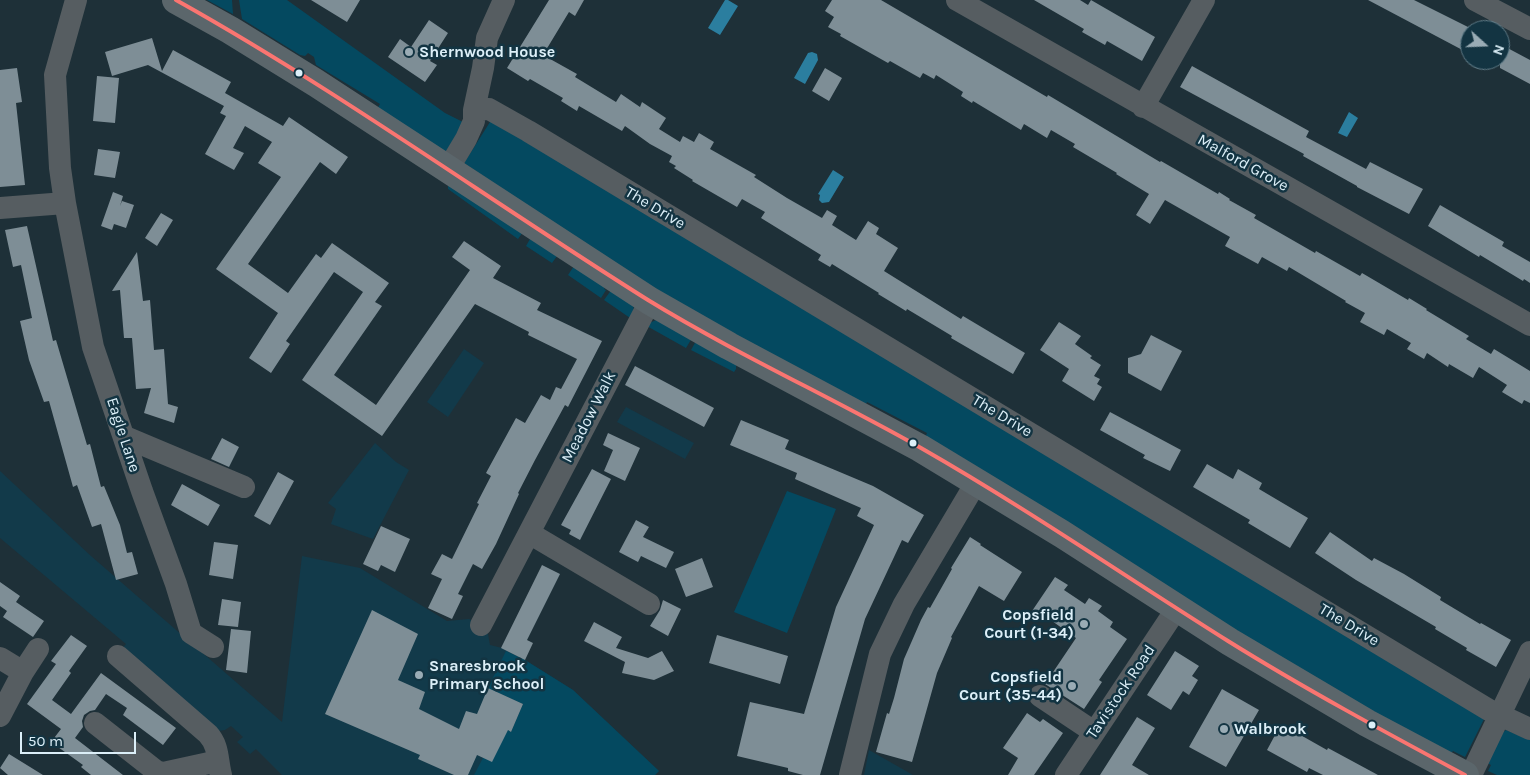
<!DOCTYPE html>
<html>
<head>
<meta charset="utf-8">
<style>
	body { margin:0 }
	#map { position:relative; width:1530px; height:775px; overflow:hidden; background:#1e3038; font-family:Karla,sans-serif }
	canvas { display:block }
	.north { position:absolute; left:1460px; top:20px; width:50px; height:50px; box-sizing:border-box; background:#133442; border:1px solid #637f8b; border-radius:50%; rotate:110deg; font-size:14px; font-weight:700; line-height:20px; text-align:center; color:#dceff8 }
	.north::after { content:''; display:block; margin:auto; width:18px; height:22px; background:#9aacb5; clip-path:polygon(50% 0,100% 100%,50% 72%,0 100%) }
	.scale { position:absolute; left:20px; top:732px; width:116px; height:22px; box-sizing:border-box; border:2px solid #dceff8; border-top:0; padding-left:6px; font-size:15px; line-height:18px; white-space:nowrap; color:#dceff8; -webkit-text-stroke:4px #133442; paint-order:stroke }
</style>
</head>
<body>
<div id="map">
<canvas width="1530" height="775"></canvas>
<div class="north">N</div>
<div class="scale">50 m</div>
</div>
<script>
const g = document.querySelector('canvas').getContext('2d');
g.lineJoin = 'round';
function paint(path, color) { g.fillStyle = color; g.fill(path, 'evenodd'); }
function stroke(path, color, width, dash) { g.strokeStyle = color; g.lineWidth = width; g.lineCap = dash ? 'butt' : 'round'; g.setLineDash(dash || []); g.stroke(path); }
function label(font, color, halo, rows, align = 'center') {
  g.font = font + ' Karla,sans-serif'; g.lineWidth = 5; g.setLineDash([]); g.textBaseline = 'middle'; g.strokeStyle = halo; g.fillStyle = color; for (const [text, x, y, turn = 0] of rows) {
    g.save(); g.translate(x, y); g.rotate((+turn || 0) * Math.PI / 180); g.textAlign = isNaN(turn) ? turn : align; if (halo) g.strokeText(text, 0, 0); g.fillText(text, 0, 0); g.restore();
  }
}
paint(new Path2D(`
	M 464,349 L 484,363 L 448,417 L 427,402 Z
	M 626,407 L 694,443 L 685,459 L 617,422 Z
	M 375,443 L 396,462 L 409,470 L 373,539 L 331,524 L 336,509 L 328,503 Z
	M 0,471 L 91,556 L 282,722 L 302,556 L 360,568 L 447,621 L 469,619 L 481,625 L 488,634 L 490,645 L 502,648 L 525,660 L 573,690 L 659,771 L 655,775 L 282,775 L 256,749 L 250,754 L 237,742 L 243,737 L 231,726 L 225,730 L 212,732 L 119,652 L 126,644 L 0,538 Z
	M 869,750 L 913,775 L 864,775 Z`), '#123a4a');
paint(new Path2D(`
	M 207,0 L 232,0 L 233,14 Z
	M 239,0 L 287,0 L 445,113 L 463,122 L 449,152 L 441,152 L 377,109 L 380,104 L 316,65 L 314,57 L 308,53 L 305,56 L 300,55 L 242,19 Z
	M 490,122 L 493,122 L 1485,717 L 1465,757 L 1453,751 L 1450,754 L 1308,677 L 925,438 L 927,433 L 867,402 L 865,406 L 706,321 L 618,267 L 464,163 Z
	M 450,184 L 523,232 L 518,239 L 448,189 L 448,186 Z
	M 530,239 L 557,256 L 552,263 L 526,246 Z
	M 574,266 L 607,285 L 604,289 L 606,290 L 601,298 L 568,275 Z
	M 612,289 C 628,299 637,299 633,320 L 604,300 Z
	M 656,320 L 661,321 L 692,338 L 686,348 L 645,325 Z
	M 696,341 L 736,364 L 736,369 L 734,372 L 691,350 Z
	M 787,491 L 836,509 L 787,633 L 734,612 Z
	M 506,651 L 525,660 L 573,690 L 659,771 L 655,775 L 474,775 L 483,758 L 508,730 L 511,732 L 523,704 L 488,688 Z
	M 1506,730 L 1530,740 L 1530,775 L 1497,775 L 1488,771 L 1491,765 L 1487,763 L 1502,733 Z`), '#044960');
paint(new Path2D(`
	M 725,0 L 728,0 L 738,6 L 720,35 L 708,28 Z
	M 812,52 L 817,54 L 818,60 L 805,84 L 794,78 L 808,53 Z
	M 1349,112 L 1358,118 L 1347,137 L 1338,133 Z
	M 833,170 L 844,177 L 829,202 L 822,203 L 819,200 L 820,195 L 818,194 Z`), '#2b7e9f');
paint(new Path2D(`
	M 311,0 L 360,0 L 347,22 Z
	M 549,0 L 584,0 L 575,16 L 569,12 L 543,55 L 577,74 L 575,77 L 616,102 L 621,94 L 640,107 L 642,102 L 666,118 L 659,129 L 680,142 L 683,136 L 694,142 L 699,133 L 714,142 L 710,149 L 756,175 L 754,177 L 787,198 L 822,218 L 827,210 L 837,216 L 832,225 L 856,240 L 868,221 L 879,228 L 876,234 L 898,248 L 884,271 L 961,319 L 963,316 L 1025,353 L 1013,374 L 951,338 L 952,336 L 907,309 L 906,311 L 878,294 L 879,293 L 832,264 L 830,267 L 818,260 L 821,255 L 761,218 L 765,212 L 742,199 L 737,207 L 692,181 L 693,180 L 674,168 L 676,166 L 669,162 L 672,156 L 650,144 L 625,126 L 622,131 L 579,106 L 577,111 L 561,101 L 563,98 L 530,79 L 528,81 L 507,68 Z
	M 832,0 L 881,0 L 1047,97 L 1048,95 L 1090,120 L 1160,162 L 1161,161 L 1218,194 L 1219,192 L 1230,199 L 1229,200 L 1256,215 L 1254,218 L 1315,253 L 1316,251 L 1360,276 L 1362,273 L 1408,300 L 1409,298 L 1427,309 L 1426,310 L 1469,336 L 1466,339 L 1491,354 L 1494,349 L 1530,371 L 1530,403 L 1524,400 L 1522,404 L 1502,392 L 1507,385 L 1479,367 L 1473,378 L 1449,364 L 1448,367 L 1427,353 L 1424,359 L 1407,349 L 1411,343 L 1387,329 L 1384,335 L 1360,322 L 1365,313 L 1345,302 L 1346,301 L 1289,267 L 1287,271 L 1262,257 L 1258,264 L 1225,246 L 1230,237 L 1165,200 L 1150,224 L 1136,215 L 1149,194 L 1116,174 L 1117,173 L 1073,147 L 1075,144 L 1051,130 L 1047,138 L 1024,124 L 1021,130 L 973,101 L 972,103 L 961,96 L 963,92 L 936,75 L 934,79 L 923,73 L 920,78 L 890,61 L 888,63 L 840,36 L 841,34 L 828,27 L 834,17 L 825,11 Z
	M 1034,0 L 1080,0 L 1088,5 L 1091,0 L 1155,37 L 1142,61 L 1107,41 L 1105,45 L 1082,32 L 1084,29 Z
	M 1368,0 L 1414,0 L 1470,28 L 1470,54 Z
	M 429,20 L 448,33 L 430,61 L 437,65 L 425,82 L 388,57 L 400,39 L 411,47 Z
	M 152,38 L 162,71 L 173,50 L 231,82 L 225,93 L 283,126 L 289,117 L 348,157 L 336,174 L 320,162 L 248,264 L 288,293 L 316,254 L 321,258 L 332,243 L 389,283 L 375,302 L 382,306 L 334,375 L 376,405 L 470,270 L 452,257 L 464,241 L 501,266 L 493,278 L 541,303 L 537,310 L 602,341 L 568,407 L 565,405 L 535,460 L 518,493 L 519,494 L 496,544 L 482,569 L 473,564 L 458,594 L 463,596 L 452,619 L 428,608 L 442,579 L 431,574 L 442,554 L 452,559 L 479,504 L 477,503 L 491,476 L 486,473 L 516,418 L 525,423 L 541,395 L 550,400 L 556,387 L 561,389 L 577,359 L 528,335 L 529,332 L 475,304 L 382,436 L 302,380 L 363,292 L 334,272 L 286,341 L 290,344 L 271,373 L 249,358 L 278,313 L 216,269 L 281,177 L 258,163 L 272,142 L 245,126 L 233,148 L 244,153 L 234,170 L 205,154 L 226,116 L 220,113 L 224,106 L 148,65 L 112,76 L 105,52 Z
	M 1500,44 L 1530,60 L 1530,84 L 1500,68 Z
	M 1192,66 L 1309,131 L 1306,137 L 1366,169 L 1370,162 L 1423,189 L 1409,214 L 1357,187 L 1357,186 L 1303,156 L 1304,154 L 1180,87 Z
	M 17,68 L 22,102 L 16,103 L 25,185 L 0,187 L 0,70 Z
	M 825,68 L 842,78 L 829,101 L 812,91 Z
	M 97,76 L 119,78 L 115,123 L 93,121 Z
	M 98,149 L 120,152 L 115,178 L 94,175 Z
	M 113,192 L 123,196 L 120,206 L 122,201 L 134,205 L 126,228 L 114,224 L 112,230 L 101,226 Z
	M 1440,205 L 1504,242 L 1502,246 L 1530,262 L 1530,283 L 1524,279 L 1523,281 L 1480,255 L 1479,257 L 1428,226 Z
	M 161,213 L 173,220 L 157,246 L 145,238 Z
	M 27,226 L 53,341 L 56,340 L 87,445 L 90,444 L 101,487 L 104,486 L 120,525 L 127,553 L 132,552 L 138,574 L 116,580 L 101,524 L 92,527 L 77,485 L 73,487 L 49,401 L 44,402 L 29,360 L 20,321 L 32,318 L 21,265 L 13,267 L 5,230 Z
	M 137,252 L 143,301 L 150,300 L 154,350 L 164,349 L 168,404 L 178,407 L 174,423 L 144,413 L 151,388 L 136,389 L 132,338 L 124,338 L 120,290 L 112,291 Z
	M 1059,322 L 1081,336 L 1075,344 L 1092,356 L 1090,358 L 1101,365 L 1094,376 L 1100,379 L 1097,384 L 1102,387 L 1094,401 L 1062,381 L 1069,369 L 1040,350 Z
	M 1151,335 L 1182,351 L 1161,391 L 1128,373 L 1128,358 L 1141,354 Z
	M 635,366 L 714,408 L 704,427 L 625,385 Z
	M 1110,412 L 1181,450 L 1170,471 L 1143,458 L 1145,455 L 1100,430 Z
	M 741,420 L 789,440 L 785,449 L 873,486 L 924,515 L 908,543 L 902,540 L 865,619 L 820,775 L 803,775 L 788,771 L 788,768 L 737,756 L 750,702 L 804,714 L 836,607 L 874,525 L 857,516 L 861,508 L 795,479 L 797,473 L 730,445 Z
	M 608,433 L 640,448 L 625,481 L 604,471 L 613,450 L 603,445 Z
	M 222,438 L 239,447 L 229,467 L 211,459 Z
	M 1207,464 L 1233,479 L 1238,469 L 1262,483 L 1259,489 L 1308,518 L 1290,548 L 1248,523 L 1250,520 L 1193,487 Z
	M 592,469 L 611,479 L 580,540 L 569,534 L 571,530 L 561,525 Z
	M 278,472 L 294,481 L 270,525 L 254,516 Z
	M 182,484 L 220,505 L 208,526 L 171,505 Z
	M 636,520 L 649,527 L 643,537 L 674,552 L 666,568 L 641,556 L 638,562 L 619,552 Z
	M 381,526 L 410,539 L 395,572 L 381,565 L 378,571 L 363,564 Z
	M 1330,532 L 1372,561 L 1374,558 L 1404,574 L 1441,597 L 1440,600 L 1480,624 L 1481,623 L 1511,640 L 1496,667 L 1466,650 L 1467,648 L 1435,629 L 1436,627 L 1356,580 L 1315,553 Z
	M 970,537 L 981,544 L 980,545 L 1022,572 L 1004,601 L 979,586 L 951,637 L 952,638 L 937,673 L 912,762 L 876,752 L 887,713 L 889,714 L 894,698 L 904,659 L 911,643 L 921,620 L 928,607 L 930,608 L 952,569 L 951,568 Z
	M 214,542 L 238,545 L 233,579 L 209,575 Z
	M 702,558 L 713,587 L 686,597 L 675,569 Z
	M 542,565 L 560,574 L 527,640 L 533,643 L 525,660 L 501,648 Z
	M 1055,577 L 1068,585 L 1064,590 L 1085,604 L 1089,598 L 1102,606 L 1098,611 L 1113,622 L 1110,627 L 1127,639 L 1099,680 L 1102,682 L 1084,709 L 1045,684 L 1076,638 L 1045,616 L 1041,622 L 1030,614 Z
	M 0,582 L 20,596 L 16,602 L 44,621 L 33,637 L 3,617 L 7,611 L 0,606 Z
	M 222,599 L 241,602 L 238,627 L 218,625 Z
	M 663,600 L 681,609 L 668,636 L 650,626 L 660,610 Z
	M 372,610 L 418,634 L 398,680 L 425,692 L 419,709 L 459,729 L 466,711 L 477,714 L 488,688 L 523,704 L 511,732 L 508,730 L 492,762 L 477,755 L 468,775 L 454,775 L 418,759 L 420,755 L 325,714 Z
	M 594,622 L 622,637 L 616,648 L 648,658 L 662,651 L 674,671 L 654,680 L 622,673 L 625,662 L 584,641 Z
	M 231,629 L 251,631 L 247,673 L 226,670 Z
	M 71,635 L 87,646 L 69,671 L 71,673 L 52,700 L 71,714 L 101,673 L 176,728 L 163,745 L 123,715 L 127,708 L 106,694 L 95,710 L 90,711 L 84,715 L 82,721 L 83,727 L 75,738 L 123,775 L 91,775 L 81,767 L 83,765 L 51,742 L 61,729 L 27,704 L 56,664 L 51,661 Z
	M 717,635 L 788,656 L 780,684 L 709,663 Z
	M 1175,651 L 1199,666 L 1192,676 L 1198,680 L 1189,695 L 1183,691 L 1171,710 L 1147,695 Z
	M 1222,689 L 1259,710 L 1226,767 L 1189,747 Z
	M 1027,713 L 1040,722 L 1043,719 L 1063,733 L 1034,775 L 1008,775 L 1018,758 L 1003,748 Z
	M 1137,717 L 1155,728 L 1132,765 L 1149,775 L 1100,775 Z
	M 1281,724 L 1327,750 L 1328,748 L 1378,775 L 1323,775 L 1309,768 L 1307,772 L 1267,750 Z
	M 9,754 L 43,775 L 8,775 L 0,768 Z`), '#7e8e96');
stroke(new Path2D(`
	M 76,0 L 55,75 L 60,168 L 65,203 L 93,347 L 142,491 L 176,584 L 191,633 L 213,647
	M 957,0 L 1530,325
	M 1475,0 L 1530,29
	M 1143,107 L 1204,0
	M 474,110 L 489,109 L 528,131 L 1489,710 L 1530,729
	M 448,169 L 466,139 L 474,121 L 474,110 L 483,68 L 487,38 L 504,0
	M 0,208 L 65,203
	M 125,437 L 244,487
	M 529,533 L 649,604
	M 481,625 L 650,301
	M 118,656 L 208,734 C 219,746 217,759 221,775
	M 0,658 L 23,672
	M 1040,696 L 1094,732
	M 0,716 L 23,672 L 38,649
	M 95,723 L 156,771 L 163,773 L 218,761
	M 850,775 L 880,654 L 904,604 L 977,481
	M 1066,775 L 1177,608
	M 1471,775 L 1530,652`), '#565d61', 22);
stroke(new Path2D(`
	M 176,0 L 230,30 L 316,83 L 650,301 L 729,346 L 920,448 L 1062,534 L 1230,642 L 1367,723 L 1465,775`), '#5b666b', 28);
stroke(new Path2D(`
	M 176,0 C 339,91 490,201 648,300 C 736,354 831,397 921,448 C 1026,508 1126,577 1228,641 C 1305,689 1385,732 1465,775`), '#fa7571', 4);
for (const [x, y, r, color] of [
	[409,52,5,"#9aacb5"],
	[299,73,4.5,"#dceff8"],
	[913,443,4.5,"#dceff8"],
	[1084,624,5,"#9aacb5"],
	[419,675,5,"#9aacb5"],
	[1072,686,5,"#9aacb5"],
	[1372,725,4.5,"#dceff8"],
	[1224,729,5,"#9aacb5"]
]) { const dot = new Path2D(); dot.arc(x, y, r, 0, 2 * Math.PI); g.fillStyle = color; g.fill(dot); stroke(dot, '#133442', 2); }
label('bold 16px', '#dceff8', '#133442', [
	["Shernwood House",419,52],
	["Copsfield",1074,615,"right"],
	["Court (1-34)",1074,633,"right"],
	["Snaresbrook",429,666],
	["Primary School",429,684],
	["Copsfield",1062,677,"right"],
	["Court (35-44)",1062,695,"right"],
	["Walbrook",1234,729]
], 'left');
label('16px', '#dceff8', '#133442', [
	["Malford Grove",1243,163,29],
	["The Drive",655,208,31],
	["The Drive",1002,416,31],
	["Meadow Walk",589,417,-63],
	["Eagle Lane",123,435,72],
	["The Drive",1349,625,31],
	["Tavistock Road",1121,692,-56]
]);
</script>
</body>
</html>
